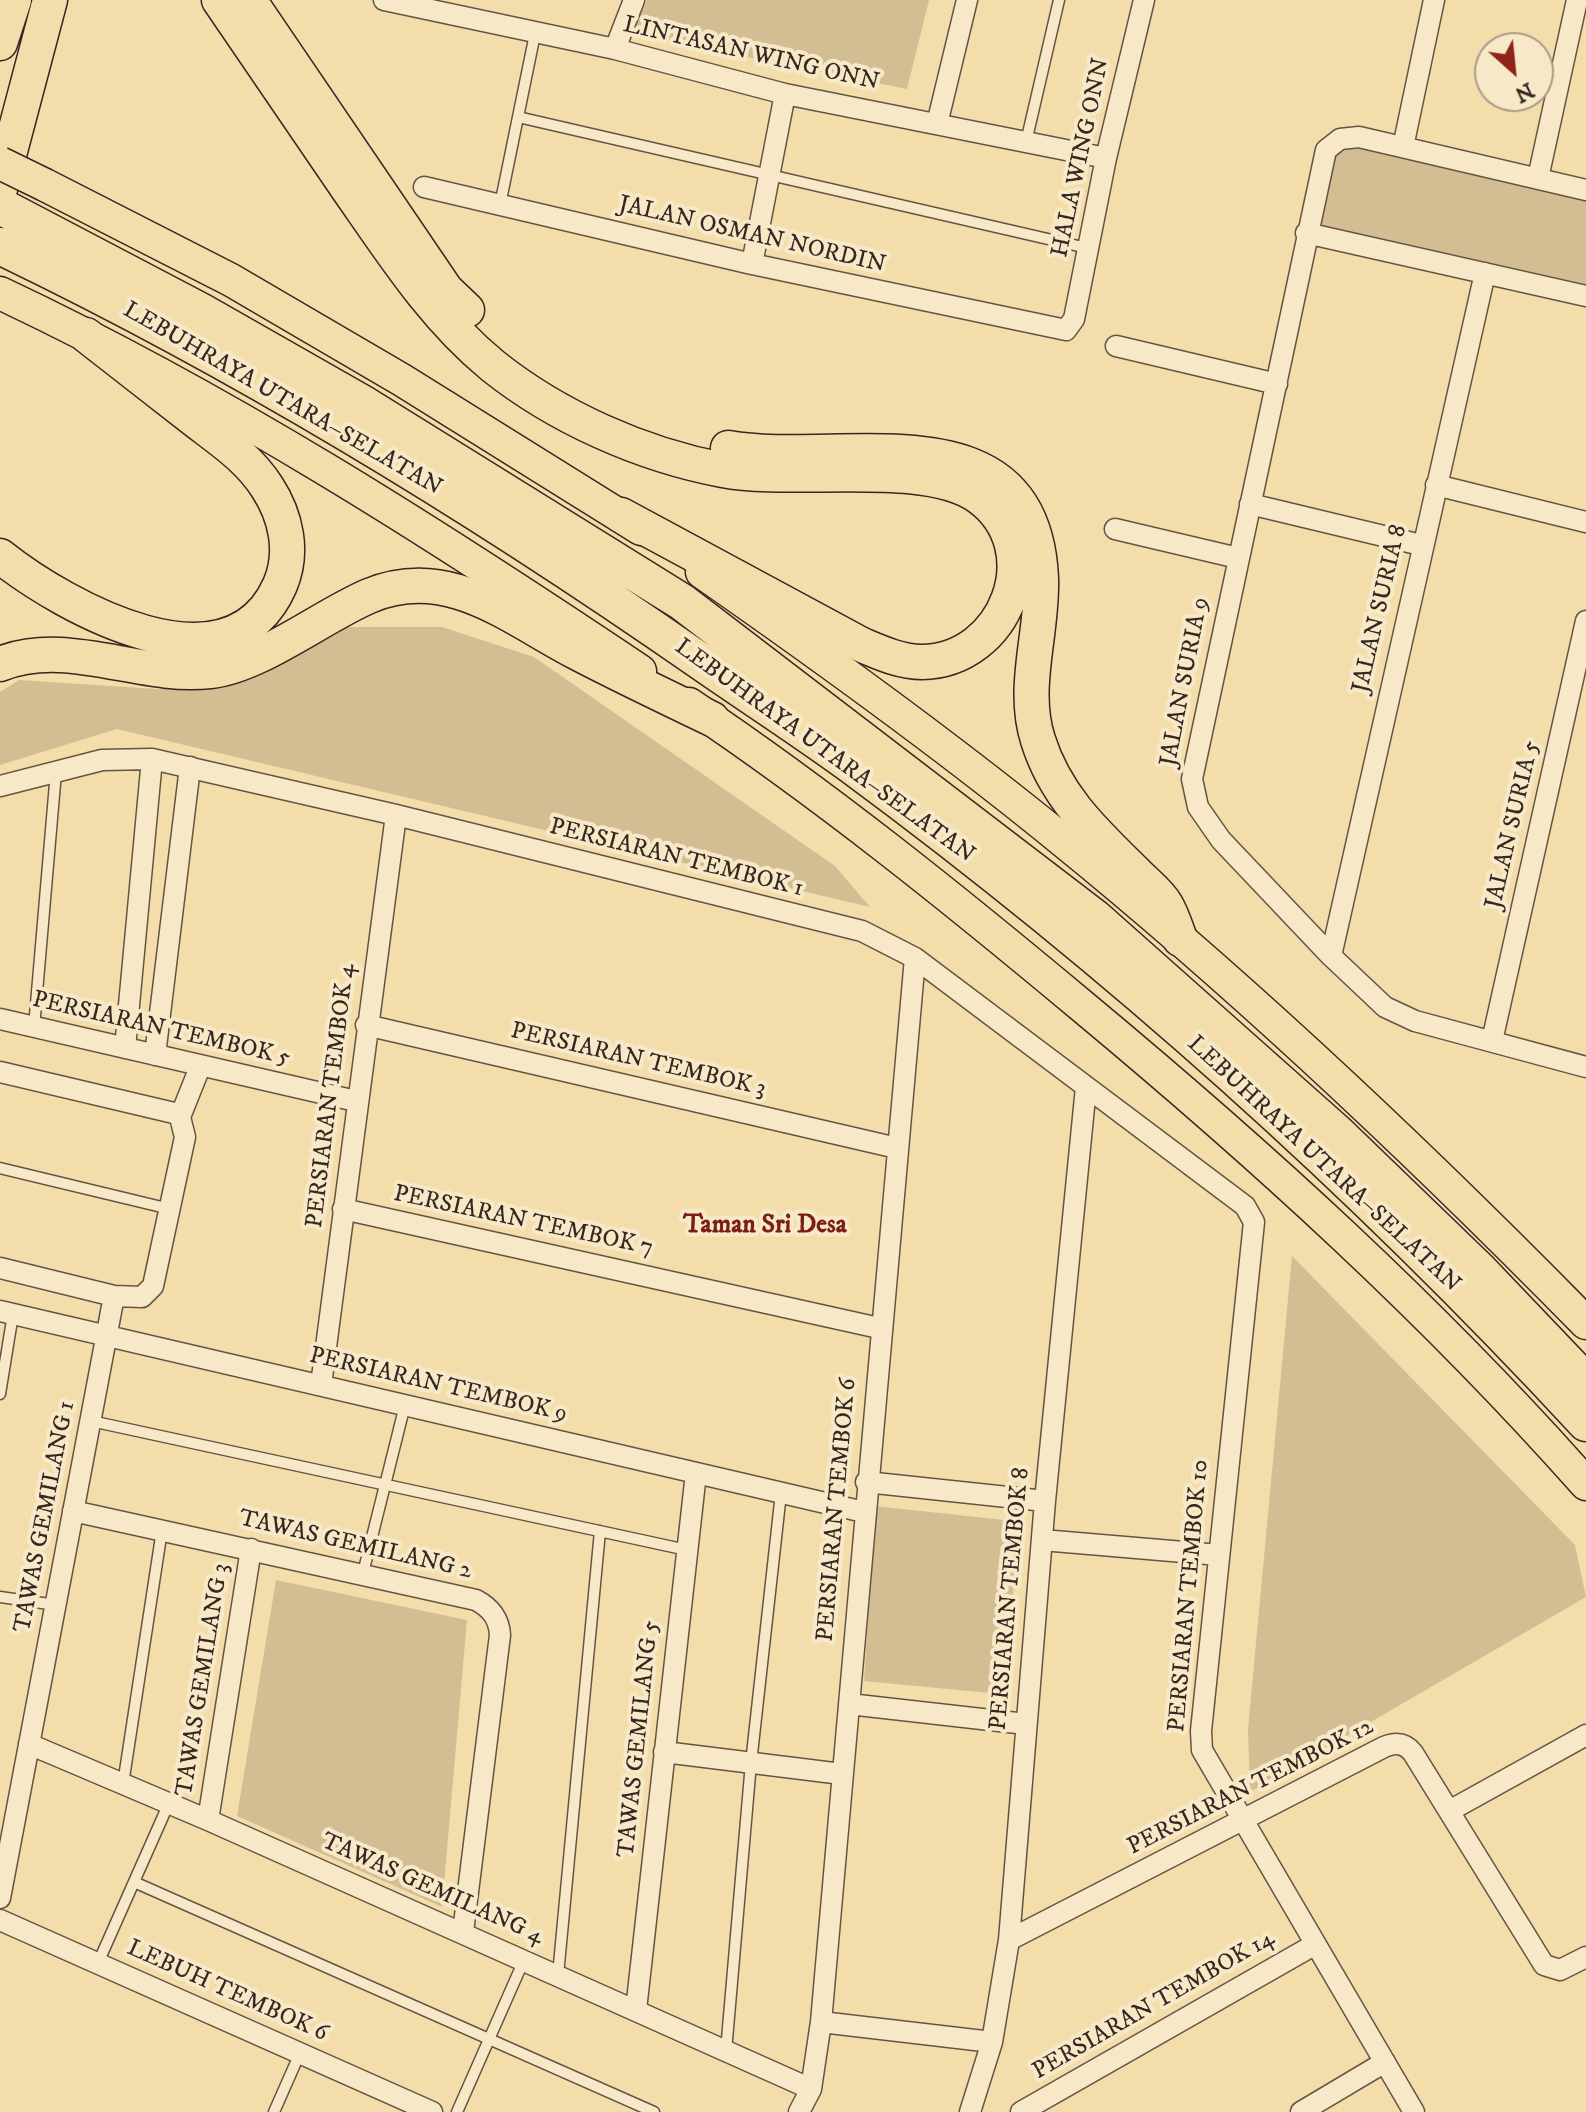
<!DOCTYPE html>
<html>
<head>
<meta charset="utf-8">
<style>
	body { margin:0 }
	#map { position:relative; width:1586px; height:2112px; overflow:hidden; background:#f3ddab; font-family:"IM FELL DW Pica",serif }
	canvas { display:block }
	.north { position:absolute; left:1474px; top:32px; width:80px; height:80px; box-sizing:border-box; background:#f7e9c8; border:2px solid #aa9b85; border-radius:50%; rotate:153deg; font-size:22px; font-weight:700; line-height:32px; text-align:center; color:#362721 }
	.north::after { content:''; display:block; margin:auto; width:28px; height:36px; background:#8f2418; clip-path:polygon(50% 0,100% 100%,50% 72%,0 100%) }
</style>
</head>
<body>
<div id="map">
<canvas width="1586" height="2112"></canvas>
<div class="north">N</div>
</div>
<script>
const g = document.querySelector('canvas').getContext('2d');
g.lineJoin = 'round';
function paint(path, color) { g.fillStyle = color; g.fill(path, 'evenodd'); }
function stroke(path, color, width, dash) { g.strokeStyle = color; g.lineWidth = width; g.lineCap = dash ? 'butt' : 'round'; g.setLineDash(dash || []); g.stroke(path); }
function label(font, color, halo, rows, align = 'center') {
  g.font = font + ' "IM FELL DW Pica",serif'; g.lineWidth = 8; g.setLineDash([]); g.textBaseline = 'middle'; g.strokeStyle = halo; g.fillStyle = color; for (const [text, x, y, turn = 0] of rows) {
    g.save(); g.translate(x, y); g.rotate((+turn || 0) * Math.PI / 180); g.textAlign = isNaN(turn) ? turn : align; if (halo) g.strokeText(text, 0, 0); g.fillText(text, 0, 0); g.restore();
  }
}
paint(new Path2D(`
	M 647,0 L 929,0 L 907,89 L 632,34 Z
	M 1348,142 L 1586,194 L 1586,285 L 1321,225 L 1332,152 Z
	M 339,627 L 442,627 L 534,657 L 835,866 L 870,907 L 117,729 L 0,765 L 0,692 L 19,680 L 156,689 L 246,681 Z
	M 1292,1256 L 1575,1545 L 1586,1597 L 1250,1792 L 1248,1729 Z
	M 875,1506 L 1022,1522 L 1000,1694 L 864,1681 Z
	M 276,1580 L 467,1620 L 442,1907 L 237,1816 Z`), '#d3be94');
const service = new Path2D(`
	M 518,117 L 1087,248
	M 1026,142 L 1059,0
	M 500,205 L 535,34
	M 34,1027 L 56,772
	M 0,1168 L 170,1209
	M 0,1394 L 13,1314
	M 91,1421 L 687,1550
	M 363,1573 L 405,1405
	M 0,1597 L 56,1605
	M 123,1784 L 162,1530
	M 134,1882 L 654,2112
	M 98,1963 L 169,1803
	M 558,1975 L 600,1531
	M 726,2051 L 751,1763 L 781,1493
	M 274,2112 L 300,2053
	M 457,2112 L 524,1960`);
const minor = new Path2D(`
	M 384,0 L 615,49 L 785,94 L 1106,158
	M 615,49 L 634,0
	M 937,124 L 967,0
	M 1403,147 L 1434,0
	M 1538,178 L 1577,0
	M 424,187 L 752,264 L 1066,330 L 1074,319 L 1106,158 L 1144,0
	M 1586,190 L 1359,137 L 1340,139 L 1326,150 L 1192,779 L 1198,807 L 1221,840 L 1331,956 L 1385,1007 L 1415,1021 L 1586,1067
	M 1306,233 L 1586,296
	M 752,264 L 785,94
	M 1116,346 L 1277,384
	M 1436,485 L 1586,522
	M 1250,504 L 1421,545
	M 1115,529 L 1238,558
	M 0,786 L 102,760 L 152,759 L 396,815 L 862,931 L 915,958 L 1245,1206 L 1254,1222 L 1201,1731 L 1202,1750 L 1414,2112
	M 1331,956 L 1485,273
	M 0,1019 L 356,1101
	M 366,1025 L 897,1148
	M 1492,1041 L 1586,621
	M 125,1048 L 152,759
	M 155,1055 L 190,767
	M 0,1072 L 174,1113 L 180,1117 L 185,1137 L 153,1286 L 142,1297 L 114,1296
	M 180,1117 L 200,1067
	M 343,1209 L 879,1328
	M 0,1268 L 114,1296 L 0,1898
	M 0,1311 L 864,1512
	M 321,1385 L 396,815
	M 866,1482 L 1045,1501
	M 73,1511 L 476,1600 C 491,1608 499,1618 500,1635 L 463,1932
	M 1042,1540 L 1219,1555
	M 849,1704 L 1026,1724
	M 29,1744 L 208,1820 L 811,2089
	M 664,1752 L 842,1774
	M 1451,1810 L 1586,1735
	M 208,1820 L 251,1549
	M 0,1920 L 432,2112
	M 1009,1940 L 1384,1747 C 1396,1742 1405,1743 1413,1753 L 1544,1965 L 1560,1970 L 1586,1957
	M 636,2010 L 696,1473
	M 821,2022 L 992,2042
	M 799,2112 L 811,2089 L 821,2022 L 915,958
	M 970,2112 L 992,2042 L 1009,1940 L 1045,1501 L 1086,1087
	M 1021,2112 L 1314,1945
	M 1301,2112 L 1385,2062`);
const primary = new Path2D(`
	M 45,185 L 231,280 L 402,380 L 641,529
	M 0,293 C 225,399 434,533 640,671
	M 702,572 C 824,657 946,745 1061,839 C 1246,989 1419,1153 1586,1323
	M 689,704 C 826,796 955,900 1082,1006 C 1260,1154 1432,1310 1586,1484`);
const trunk = new Path2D(`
	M 219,0 C 262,63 305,126 348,189 C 392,252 433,317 493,366 C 557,417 642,455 723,470 C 794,484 925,458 979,497 C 1050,549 1006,661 922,662 C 901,662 881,653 862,645 L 621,515
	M 249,0 L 446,290 L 467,310
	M 0,43 L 14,0
	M 0,189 L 50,0
	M 728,448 C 842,468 1033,401 1041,578 C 1043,633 1021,687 1038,740 C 1055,795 1093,831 1133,870 C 1143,881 1159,892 1166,905 C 1172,915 1176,928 1180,939
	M 0,556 C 64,607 230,700 280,585 C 294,552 286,516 267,487 C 248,457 219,439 191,417 C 156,390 121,362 86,335
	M 0,664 C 68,637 140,679 210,671 C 259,666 322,616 369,596 C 448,563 509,617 576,652 C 620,675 666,697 712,719`);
const motorway = new Path2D(`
	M 0,206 L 200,311 L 365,405 L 682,602 L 1095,918 L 1337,1133 L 1479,1270 L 1586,1382
	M 0,246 C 246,364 479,507 703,663 C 752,697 803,730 851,765 C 1115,960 1363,1182 1586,1423`);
stroke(service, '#655444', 13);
stroke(minor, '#655444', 23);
stroke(primary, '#362721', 35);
stroke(trunk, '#362721', 37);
stroke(motorway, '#362721', 39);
stroke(service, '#f7e9c8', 10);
stroke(minor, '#f7e9c8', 20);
stroke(primary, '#f3ddab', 32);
stroke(trunk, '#f3ddab', 34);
stroke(motorway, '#f3ddab', 36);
const primaryBridge = new Path2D(`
	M 0,163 L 45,185`);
stroke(primaryBridge, '#362721', 35, []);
stroke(primaryBridge, '#f3ddab', 32);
label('24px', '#362721', '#f7e9c8', [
	["LINTASAN WING ONN",751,55,13],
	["HALA WING ONN",1082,158,-78],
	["JALAN OSMAN NORDIN",752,236,13],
	["LEBUHRAYA UTARA–SELATAN",282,400,30],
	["JALAN SURIA 8",1381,609,-77],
	["JALAN SURIA 9",1186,682,-79],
	["LEBUHRAYA UTARA–SELATAN",824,752,36],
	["JALAN SURIA 5",1514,825,-77],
	["PERSIARAN TEMBOK 1",676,859,14],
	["PERSIARAN TEMBOK 5",161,1030,13],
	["PERSIARAN TEMBOK 3",638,1061,13],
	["PERSIARAN TEMBOK 4",332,1096,-83],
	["LEBUHRAYA UTARA–SELATAN",1323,1165,43],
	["PERSIARAN TEMBOK 7",523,1222,12],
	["PERSIARAN TEMBOK 9",438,1386,13],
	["PERSIARAN TEMBOK 6",838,1510,-85],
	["TAWAS GEMILANG 1",46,1517,-79],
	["TAWAS GEMILANG 2",355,1546,13],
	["PERSIARAN TEMBOK 10",1190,1596,-85],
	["PERSIARAN TEMBOK 8",1011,1599,-85],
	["TAWAS GEMILANG 3",204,1680,-81],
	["TAWAS GEMILANG 5",640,1739,-84],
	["PERSIARAN TEMBOK 12",1251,1788,-27],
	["TAWAS GEMILANG 4",432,1890,24],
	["LEBUH TEMBOK 6",227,1992,24],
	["PERSIARAN TEMBOK 14",1154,2006,-30]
]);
label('bold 26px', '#7a1f14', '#f7e9c8', [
	["Taman Sri Desa",765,1227]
]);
</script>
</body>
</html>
